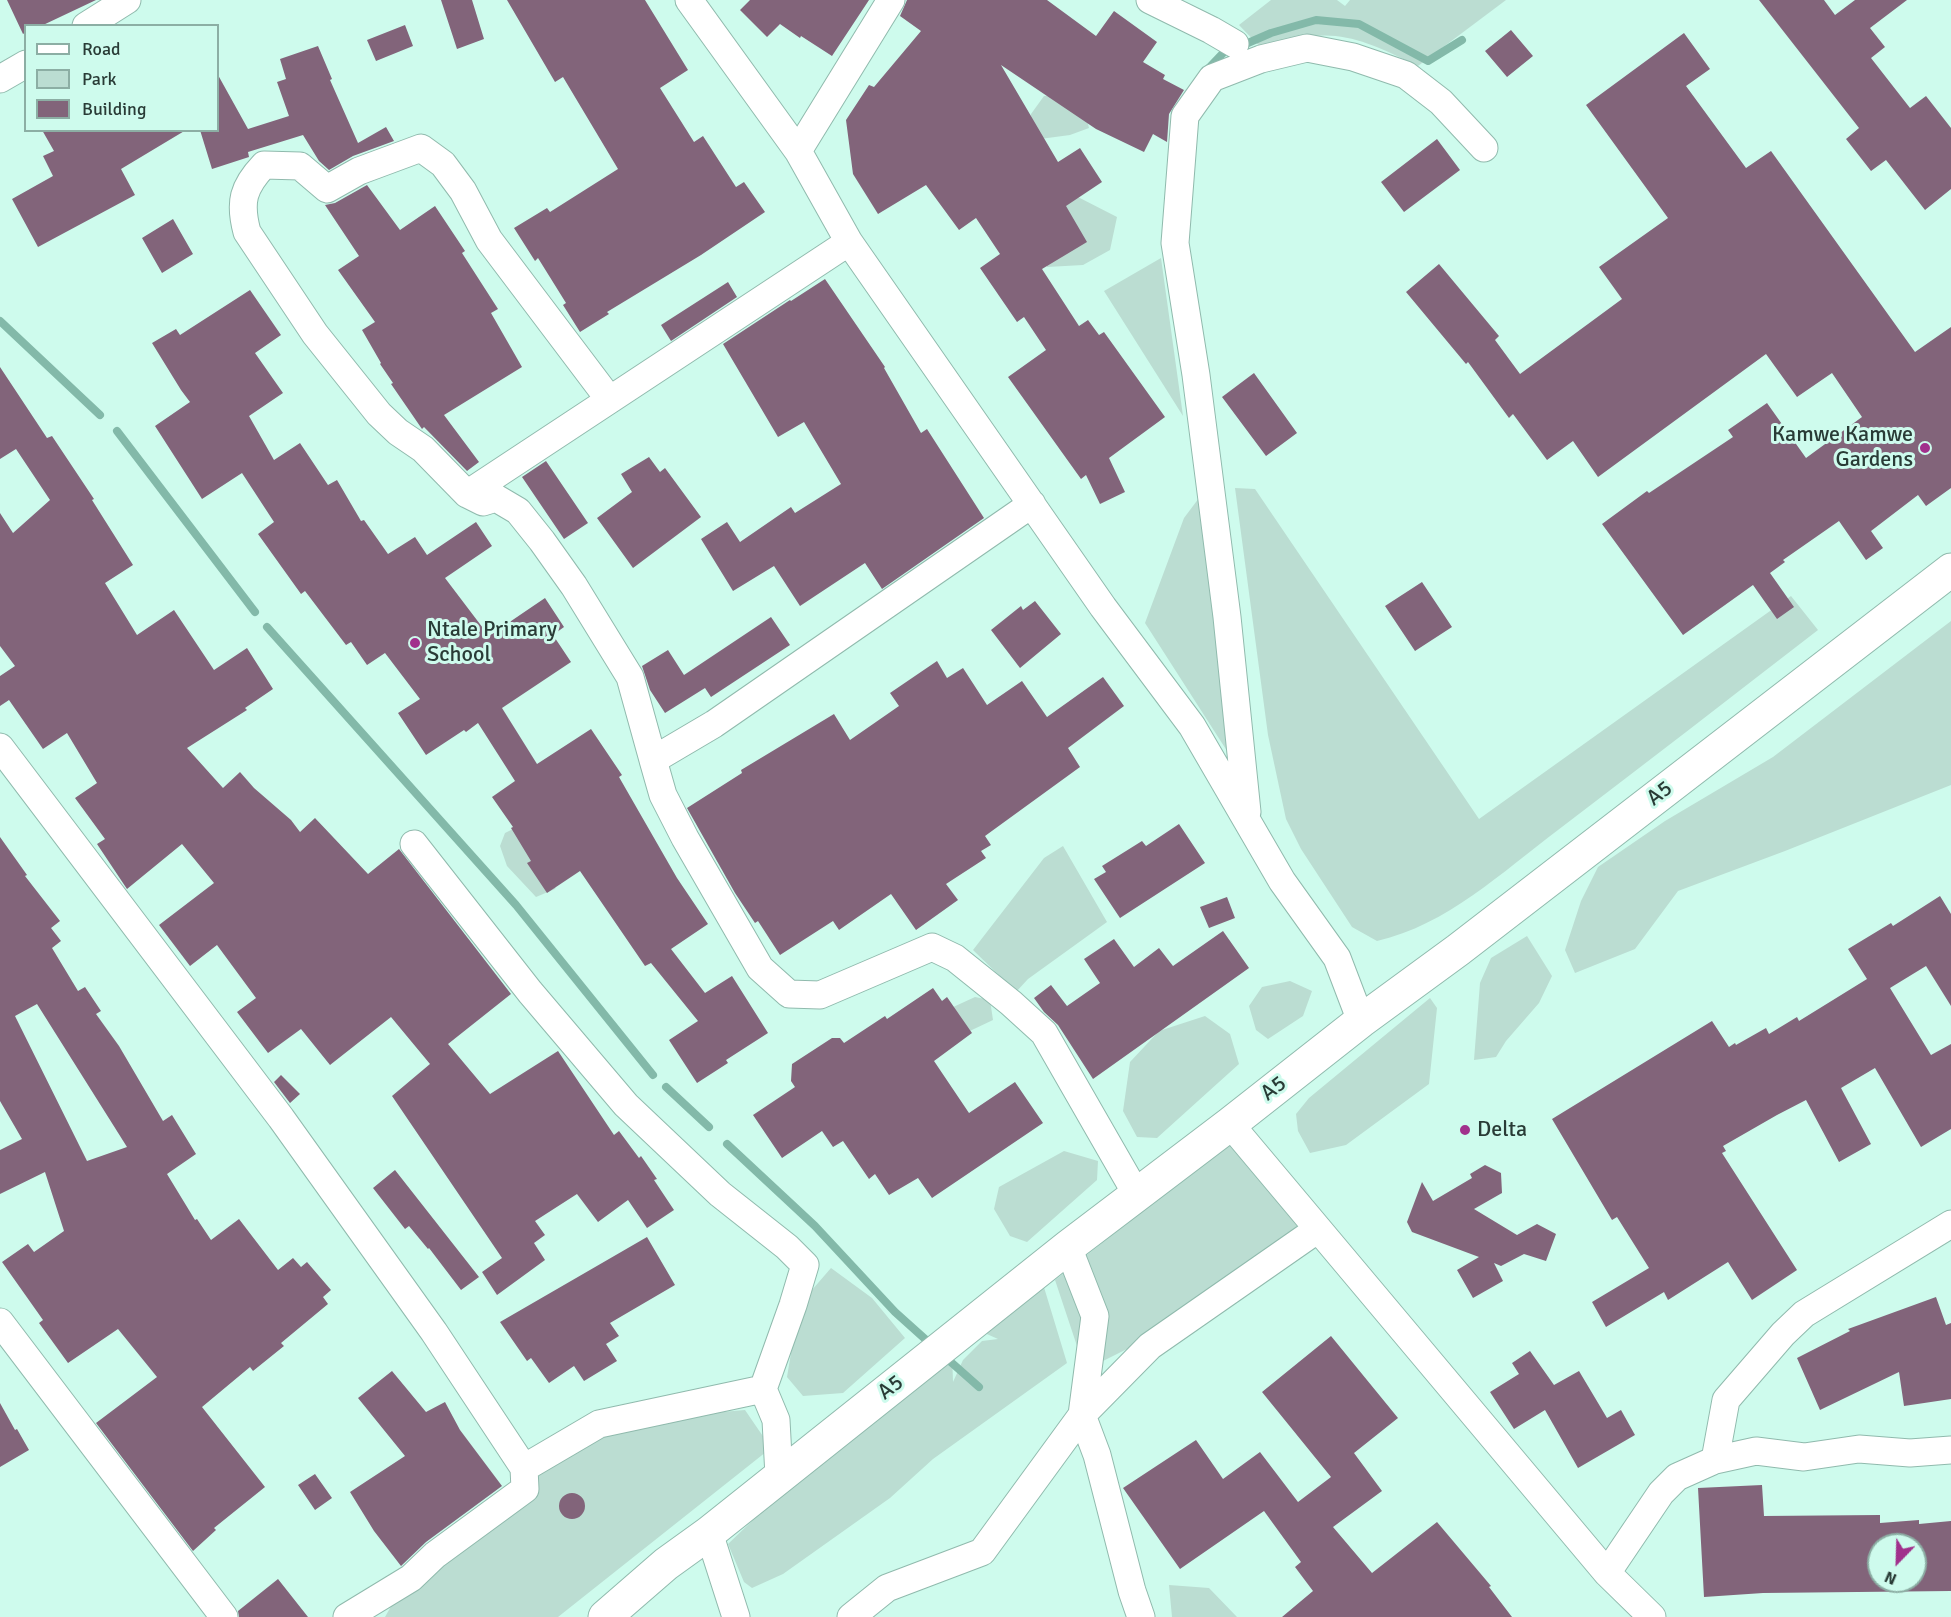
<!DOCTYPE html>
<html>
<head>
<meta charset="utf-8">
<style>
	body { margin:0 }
	#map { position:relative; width:1951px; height:1617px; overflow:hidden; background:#cefbed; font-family:Signika,sans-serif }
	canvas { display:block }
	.legend { position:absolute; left:24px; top:24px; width:195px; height:108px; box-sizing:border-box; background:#cefbed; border:2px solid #8caea4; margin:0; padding:8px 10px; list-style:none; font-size:18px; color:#293b36 }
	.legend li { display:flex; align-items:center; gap:12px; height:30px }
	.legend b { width:30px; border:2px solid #8caea4 }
	.north { position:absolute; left:1867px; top:1533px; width:60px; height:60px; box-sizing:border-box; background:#cefbed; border:2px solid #8caea4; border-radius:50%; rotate:203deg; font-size:16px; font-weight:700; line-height:24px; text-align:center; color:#293b36 }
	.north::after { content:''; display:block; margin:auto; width:21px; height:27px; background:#a1308c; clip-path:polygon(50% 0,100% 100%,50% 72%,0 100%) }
</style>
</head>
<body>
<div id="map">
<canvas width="1951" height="1617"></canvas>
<ul class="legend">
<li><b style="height:8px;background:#fff"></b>Road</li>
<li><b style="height:16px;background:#bbddd2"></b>Park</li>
<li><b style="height:16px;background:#82647a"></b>Building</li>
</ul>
<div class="north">N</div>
</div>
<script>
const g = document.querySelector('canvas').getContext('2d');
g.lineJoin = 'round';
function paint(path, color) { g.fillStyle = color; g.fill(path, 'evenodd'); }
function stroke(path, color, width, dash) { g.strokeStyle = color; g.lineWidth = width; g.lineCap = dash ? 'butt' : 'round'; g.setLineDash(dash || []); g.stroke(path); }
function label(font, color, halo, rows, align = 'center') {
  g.font = font + ' Signika,sans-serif'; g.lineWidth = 6; g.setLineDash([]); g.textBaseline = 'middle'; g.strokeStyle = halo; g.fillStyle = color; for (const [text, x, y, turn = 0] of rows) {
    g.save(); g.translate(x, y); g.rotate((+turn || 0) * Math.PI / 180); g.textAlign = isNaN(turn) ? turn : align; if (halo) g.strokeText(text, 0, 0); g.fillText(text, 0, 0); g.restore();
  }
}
paint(new Path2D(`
	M 1271,0 L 1337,0 L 1345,6 L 1350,0 L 1506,0 L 1418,66 C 1356,36 1330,24 1262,49 L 1239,25 Z
	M 1044,96 L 1063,96 L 1085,111 L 1089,128 L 1070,135 L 1040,139 L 1030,129 L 1031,114 Z
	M 1074,195 L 1117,217 L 1110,250 L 1083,265 L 1047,267 L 1034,224 Z
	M 1161,258 L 1183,416 L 1104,291 Z
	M 1235,488 L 1255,489 L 1479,819 L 1791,596 L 1818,630 C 1731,697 1645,764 1558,830 C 1502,872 1447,925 1377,941 L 1352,927 L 1301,849 L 1286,819 L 1268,735 Z
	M 1199,498 L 1245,779 L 1145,623 L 1184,518 Z
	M 1951,621 L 1951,785 L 1785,851 L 1678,891 L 1635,949 L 1575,973 L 1565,950 L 1581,901 L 1598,867 L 1665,821 L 1773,757 Z
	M 523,824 L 564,864 L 555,889 L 536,897 L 507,866 L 500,846 L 505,833 Z
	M 1063,846 L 1107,922 L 1028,979 L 1016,992 L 973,950 L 1044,858 Z
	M 1527,936 L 1552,976 L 1539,1003 L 1506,1041 L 1496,1057 L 1474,1060 L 1480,983 L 1491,958 Z
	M 1290,981 L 1312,991 L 1303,1016 L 1268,1039 L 1256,1030 L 1249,1006 L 1262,987 Z
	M 975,997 L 990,1000 L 993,1020 L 955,1038 L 925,1020 Z
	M 1430,998 L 1437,1008 L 1429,1084 L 1346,1145 L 1310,1153 L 1298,1131 L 1296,1114 L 1309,1098 Z
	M 1205,1016 L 1230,1034 L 1239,1064 L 1157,1138 L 1137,1137 L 1123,1111 L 1130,1062 L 1159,1031 Z
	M 1232,1141 L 1306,1229 L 1145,1340 L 1085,1370 L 1055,1280 Z
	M 1064,1151 L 1098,1161 L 1097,1180 L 1027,1242 L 1010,1236 L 994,1209 L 999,1187 Z
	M 831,1268 L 872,1298 L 905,1338 L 843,1393 L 803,1396 L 787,1377 L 799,1305 Z
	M 1043,1284 L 1067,1363 L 933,1459 L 890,1498 L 783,1574 L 752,1588 L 744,1582 L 728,1544 L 803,1472 L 952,1352 L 953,1382 L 963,1360 L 982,1341 L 998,1339 L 980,1331 Z
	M 745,1410 L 771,1448 L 558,1617 L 385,1617 L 394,1601 L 537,1468 L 596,1432 L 722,1412 Z
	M 1169,1585 L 1209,1588 L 1237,1617 L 1172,1617 Z`), '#bbddd2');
stroke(new Path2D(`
	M 1206,71 L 1226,50 L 1241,46 L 1271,33 L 1316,20 L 1359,24 L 1428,61 L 1462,40
	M 0,321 L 100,415
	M 117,431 L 255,612
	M 267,627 L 516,905 L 653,1075
	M 666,1087 L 709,1127
	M 727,1144 L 815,1226 L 895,1312 L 934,1347
	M 944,1356 L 979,1387`), '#83b9a9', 8);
paint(new Path2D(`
	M 7,0 L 96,0 L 41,26 L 26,26 L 26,32 L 23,34 Z
	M 441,0 L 472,0 L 484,39 L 457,49 Z
	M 507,0 L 645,0 L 688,70 L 660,88 L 694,142 L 703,136 L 736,187 L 744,182 L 765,212 L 701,255 L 607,312 L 609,314 L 580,332 L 563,305 L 566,303 L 538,258 L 535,261 L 514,228 L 547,208 L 550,212 L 618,169 L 563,77 L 555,82 Z
	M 750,0 L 869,0 L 832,56 L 801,36 L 800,38 L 780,24 L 767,37 L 740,10 Z
	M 907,0 L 1047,0 L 1096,36 L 1114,11 L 1157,42 L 1143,62 L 1165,75 L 1163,79 L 1184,90 L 1169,114 L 1167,142 L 1153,134 L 1144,152 L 1096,129 L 1001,65 L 1058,162 L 1080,148 L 1102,182 L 1066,206 L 1087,242 L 1042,269 L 1079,326 L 1088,320 L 1099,335 L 1104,332 L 1165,417 L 1109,458 L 1125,492 L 1100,504 L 1086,475 L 1081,479 L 1008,377 L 1046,350 L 1024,317 L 1017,322 L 980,268 L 1000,254 L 976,218 L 959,230 L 926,185 L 878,214 L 853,174 L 846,120 L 869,85 L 874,87 L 921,31 L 900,16 Z
	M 1759,0 L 1824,0 L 1835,15 L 1855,0 L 1907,0 L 1870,28 L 1885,47 L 1871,58 L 1910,108 L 1926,96 L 1951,128 L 1951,189 L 1925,210 L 1886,160 L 1871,171 L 1846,139 L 1859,128 Z
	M 405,25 L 413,46 L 376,61 L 367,40 Z
	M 1511,30 L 1533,56 L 1507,77 L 1485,51 Z
	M 1684,33 L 1710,69 L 1686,86 L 1746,168 L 1771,151 L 1915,352 L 1951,327 L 1951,488 L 1926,506 L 1918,495 L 1871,531 L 1883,548 L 1866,560 L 1839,521 L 1783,560 L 1785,562 L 1770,573 L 1794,607 L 1777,619 L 1753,585 L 1683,635 L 1602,524 L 1647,491 L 1649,493 L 1733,437 L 1728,430 L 1767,403 L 1806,458 L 1862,417 L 1832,373 L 1797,397 L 1766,354 L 1598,477 L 1573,441 L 1547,460 L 1513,414 L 1509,418 L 1468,362 L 1466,364 L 1406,292 L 1439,264 L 1499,336 L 1495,340 L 1520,374 L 1622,299 L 1599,267 L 1668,218 L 1586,105 Z
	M 318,46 L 332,79 L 330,80 L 358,143 L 386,127 L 394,141 L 353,156 L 329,170 L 319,161 L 303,135 L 248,152 L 249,157 L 212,169 L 200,130 L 218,130 L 218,75 L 248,129 L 289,116 L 277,82 L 286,79 L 280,59 Z
	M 42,130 L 186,130 L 121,169 L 135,195 L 38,247 L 12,199 L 53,176 L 43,156 L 54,151 Z
	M 1437,139 L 1460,170 L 1404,212 L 1381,182 Z
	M 367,185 L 400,230 L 435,206 L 465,251 L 462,253 L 498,309 L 491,313 L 522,367 L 444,415 L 479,462 L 467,471 L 424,427 L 422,429 L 391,384 L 393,383 L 380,364 L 381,363 L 362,330 L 375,322 L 338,270 L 359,256 L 325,205 L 335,203 Z
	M 173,219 L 193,254 L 162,273 L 142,238 Z
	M 825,279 L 885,367 L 884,368 L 921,433 L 927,429 L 984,518 L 882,589 L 865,563 L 800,606 L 774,566 L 733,591 L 701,539 L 727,522 L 740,542 L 791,507 L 795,513 L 841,484 L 804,422 L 778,437 L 723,344 L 790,300 L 791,301 Z
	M 728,282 L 737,297 L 671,341 L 661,325 Z
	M 250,290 L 281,335 L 255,353 L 283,393 L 249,416 L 274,460 L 300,443 L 328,485 L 337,480 L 361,521 L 364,520 L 388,554 L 415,537 L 427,555 L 476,522 L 492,546 L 445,578 L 489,636 L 545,598 L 564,627 L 553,635 L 571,662 L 502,708 L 537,764 L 591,729 L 622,775 L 619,777 L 677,878 L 708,924 L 671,949 L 705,993 L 732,976 L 768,1033 L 726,1060 L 728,1063 L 697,1083 L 669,1040 L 698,1021 L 651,963 L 645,966 L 580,871 L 547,893 L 527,863 L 531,861 L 511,828 L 513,827 L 492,797 L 515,781 L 478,723 L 466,732 L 464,730 L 426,755 L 398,713 L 420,699 L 385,653 L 367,665 L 351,642 L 346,645 L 305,591 L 301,594 L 258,534 L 274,522 L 242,473 L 202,499 L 155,426 L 190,402 L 181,390 L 152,343 L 176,329 L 180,335 Z
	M 0,367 L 47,438 L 52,436 L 94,499 L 92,500 L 133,565 L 105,583 L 137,635 L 174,610 L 214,670 L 247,648 L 273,689 L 245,708 L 247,710 L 187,748 L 223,788 L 240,772 L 254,788 L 291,820 L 300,832 L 315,818 L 368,874 L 399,849 L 511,994 L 448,1044 L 490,1094 L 558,1051 L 614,1135 L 619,1131 L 639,1158 L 641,1156 L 657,1179 L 654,1180 L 674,1210 L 647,1228 L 628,1200 L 598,1222 L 577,1194 L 535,1221 L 545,1235 L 534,1243 L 545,1260 L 497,1295 L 482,1272 L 502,1258 L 392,1096 L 430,1064 L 391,1017 L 330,1065 L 301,1029 L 268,1053 L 237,1012 L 256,998 L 217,945 L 190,966 L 159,925 L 214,883 L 182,844 L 127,889 L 97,844 L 105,839 L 75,798 L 97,783 L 67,733 L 43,749 L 9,700 L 0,706 L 0,676 L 15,666 L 0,646 L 0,513 L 13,533 L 50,500 L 16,449 L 0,459 Z
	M 1254,373 L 1297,433 L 1266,456 L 1222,397 Z
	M 649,457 L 660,472 L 665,468 L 701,517 L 633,568 L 597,518 L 632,492 L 621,474 Z
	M 546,461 L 588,523 L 564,539 L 522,477 Z
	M 1422,582 L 1452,627 L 1415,651 L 1385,606 Z
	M 1035,601 L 1061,634 L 1020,668 L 991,630 L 1021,606 L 1023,610 Z
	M 771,617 L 790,645 L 711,697 L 705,688 L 665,713 L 650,690 L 642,666 L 668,650 L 684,675 Z
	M 937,661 L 947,678 L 963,668 L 987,705 L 1022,681 L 1047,717 L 1103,677 L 1124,706 L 1068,748 L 1080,767 L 985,836 L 991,845 L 981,851 L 986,858 L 946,884 L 958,900 L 916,930 L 891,894 L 839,930 L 833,921 L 780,955 L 758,921 L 755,923 L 735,893 L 687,808 L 742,773 L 741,770 L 834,714 L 850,740 L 899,706 L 890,693 Z
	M 1179,824 L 1205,863 L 1120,918 L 1094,879 L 1106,872 L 1102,866 L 1142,841 L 1146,846 Z
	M 0,837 L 27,875 L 25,876 L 60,921 L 51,928 L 61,941 L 52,948 L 78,991 L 85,987 L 101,1011 L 96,1014 L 119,1046 L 163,1121 L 172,1115 L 196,1154 L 167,1174 L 195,1220 L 197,1219 L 211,1240 L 239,1219 L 278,1270 L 293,1258 L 301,1267 L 307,1262 L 331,1290 L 323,1297 L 328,1304 L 281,1343 L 284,1346 L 253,1371 L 250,1367 L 202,1407 L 265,1487 L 214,1528 L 216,1530 L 193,1551 L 96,1423 L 157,1377 L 118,1329 L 68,1363 L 39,1323 L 43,1320 L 2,1262 L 28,1244 L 34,1252 L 64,1231 L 45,1172 L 0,1194 L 0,1150 L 22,1139 L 0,1101 ZM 37,1004 L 127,1147 L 87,1161 L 15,1016 Z
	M 1940,896 L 1951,914 L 1951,1006 L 1926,966 L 1890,988 L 1931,1055 L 1951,1044 L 1951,1129 L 1921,1147 L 1875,1068 L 1841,1088 L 1871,1144 L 1839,1162 L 1806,1100 L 1777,1115 L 1723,1146 L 1726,1151 L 1722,1153 L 1797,1270 L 1752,1300 L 1728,1262 L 1668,1300 L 1664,1292 L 1606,1327 L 1592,1302 L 1649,1268 L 1617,1217 L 1612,1220 L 1552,1119 L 1712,1021 L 1729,1047 L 1735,1043 L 1736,1045 L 1766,1028 L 1769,1034 L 1797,1017 L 1799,1021 L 1867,979 L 1848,949 L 1891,923 L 1893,926 Z
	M 1227,897 L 1235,918 L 1209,928 L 1200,907 Z
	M 1223,931 L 1249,968 L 1093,1079 L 1058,1025 L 1044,1012 L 1034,998 L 1051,985 L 1067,1006 L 1100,983 L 1084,959 L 1114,939 L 1134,967 L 1159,948 L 1173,966 Z
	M 933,988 L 942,1001 L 947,997 L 972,1033 L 934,1061 L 969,1113 L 1015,1082 L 1043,1123 L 932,1198 L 918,1178 L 889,1195 L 875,1174 L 869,1179 L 843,1141 L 833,1147 L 822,1131 L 782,1158 L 753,1115 L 795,1087 L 791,1081 L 792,1064 L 832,1038 L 840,1038 L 844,1043 L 885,1016 L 887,1019 Z
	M 281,1075 L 300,1094 L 290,1103 L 274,1082 Z
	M 1485,1165 L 1501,1173 L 1502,1193 L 1474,1209 L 1517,1235 L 1537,1224 L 1556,1234 L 1546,1261 L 1524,1254 L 1501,1266 L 1494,1263 L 1503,1281 L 1473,1298 L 1457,1270 L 1479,1257 L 1412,1232 L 1407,1222 L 1422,1182 L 1433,1201 L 1472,1178 L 1470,1174 Z
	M 395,1170 L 479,1277 L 461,1290 L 429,1248 L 428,1249 L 409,1226 L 405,1229 L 373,1188 Z
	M 647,1237 L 675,1285 L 610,1323 L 619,1336 L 606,1344 L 617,1361 L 584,1381 L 574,1366 L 549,1383 L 531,1358 L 527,1361 L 500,1322 Z
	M 1936,1297 L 1946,1325 L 1951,1323 L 1951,1399 L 1904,1406 L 1899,1372 L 1820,1410 L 1797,1358 L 1850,1331 L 1848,1329 Z
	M 1331,1336 L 1398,1418 L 1354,1453 L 1382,1491 L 1333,1527 L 1372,1573 L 1437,1522 L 1491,1586 L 1489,1587 L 1512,1617 L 1282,1617 L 1313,1591 L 1295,1567 L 1301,1562 L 1264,1511 L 1180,1569 L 1123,1488 L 1196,1440 L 1223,1479 L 1260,1452 L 1298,1502 L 1331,1477 L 1262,1392 Z
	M 1530,1351 L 1554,1385 L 1579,1371 L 1607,1418 L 1621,1410 L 1635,1435 L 1578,1468 L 1545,1410 L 1514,1429 L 1490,1392 L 1519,1374 L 1512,1363 Z
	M 392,1371 L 426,1412 L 445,1402 L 460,1430 L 502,1486 L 426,1542 L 401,1566 L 374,1531 L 350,1492 L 405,1456 L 358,1398 Z
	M 0,1403 L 15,1430 L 17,1429 L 29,1450 L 0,1467 Z
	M 315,1474 L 332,1498 L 315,1510 L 298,1485 Z
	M 1762,1485 L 1764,1516 L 1880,1515 L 1880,1523 L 1919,1520 L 1919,1524 L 1951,1521 L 1951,1591 L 1763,1593 L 1704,1597 L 1698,1488 ZM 1879,1545 L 1915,1545 L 1915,1581 L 1879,1581 Z
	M559 1506a13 13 0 1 1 26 0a13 13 0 1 1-26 0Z
	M 278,1579 L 308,1617 L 239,1617 L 238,1611 Z`), '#82647a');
const minor = new Path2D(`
	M 689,0 L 798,151 L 849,242 L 1103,607 L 1192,726 L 1282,881 L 1337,958 L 1361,1021
	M 1150,0 L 1211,30 L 1235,44
	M 86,26 L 127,0
	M 0,79 L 26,64
	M 798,151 L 891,0
	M 609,399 L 489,240 L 463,191 L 443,164 L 421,148 L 359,171 L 327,189 L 300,166 L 264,165 C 243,187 239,202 247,232 L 315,334 L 379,414 L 398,432 L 423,449 L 467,494 L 483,502 L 496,498 L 518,511 L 542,541 L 574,586 L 630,677 L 653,760 L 714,724 L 1032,504
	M 467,494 L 849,242
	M 0,747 L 281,1118 L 434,1332 L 524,1468
	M 653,760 L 663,795 L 685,838 L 760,968 L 789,994 L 820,995 L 932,947 L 955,958 L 1011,1003 L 1044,1033 L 1137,1195
	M 1247,812 L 1227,617 L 1196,375 L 1175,243 L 1185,116 L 1212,78 L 1261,59 L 1307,48 L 1353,57 L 1406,75 L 1441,102 L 1484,148
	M 414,844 L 530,992 L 626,1105 L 720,1194 L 787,1247 L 805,1265 L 793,1305 L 763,1389
	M 1230,1124 L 1607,1573 L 1652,1617
	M 1068,1247 L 1095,1316 L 1082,1415 L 1097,1455 L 1132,1591 L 1141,1617
	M 0,1322 L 224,1617
	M 1715,1460 L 1726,1400 L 1783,1334 L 1804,1314 L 1951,1224
	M 709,1533 L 736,1617
	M 1607,1573 L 1661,1493 L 1677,1477 L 1715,1460 L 1756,1451 L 1804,1457 L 1859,1449 L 1910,1453 L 1951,1450
	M 347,1617 L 411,1578 L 435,1555 L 525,1489 L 524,1468 L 599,1424 L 763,1389 L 776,1420 L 779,1476
	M 851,1617 L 887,1588 L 982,1552 L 1082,1415 L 1150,1346 L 1318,1229`);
const highway = new Path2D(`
	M 605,1617 L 666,1564 L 709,1533 L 1068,1247 L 1230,1124 L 1361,1021 L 1458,950 L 1951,570`);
stroke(minor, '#90baad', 29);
stroke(highway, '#90baad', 35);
stroke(minor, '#fff', 27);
stroke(highway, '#fff', 33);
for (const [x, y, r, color] of [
	[1925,448,6,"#a1308c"],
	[415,643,6,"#a1308c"],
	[1465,1130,6,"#a1308c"]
]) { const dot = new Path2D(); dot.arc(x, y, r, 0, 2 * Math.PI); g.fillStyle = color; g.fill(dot); stroke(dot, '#cefbed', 2); }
label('22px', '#293b36', '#cefbed', [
	["Kamwe Kamwe",1913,435,"right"],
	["Gardens",1913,460,"right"],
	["Ntale Primary",427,630],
	["School",427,655],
	["Delta",1477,1130]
], 'left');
label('22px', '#293b36', '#cefbed', [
	["A5",1660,794,-38],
	["A5",1274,1089,-38],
	["A5",891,1388,-38]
]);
</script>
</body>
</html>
